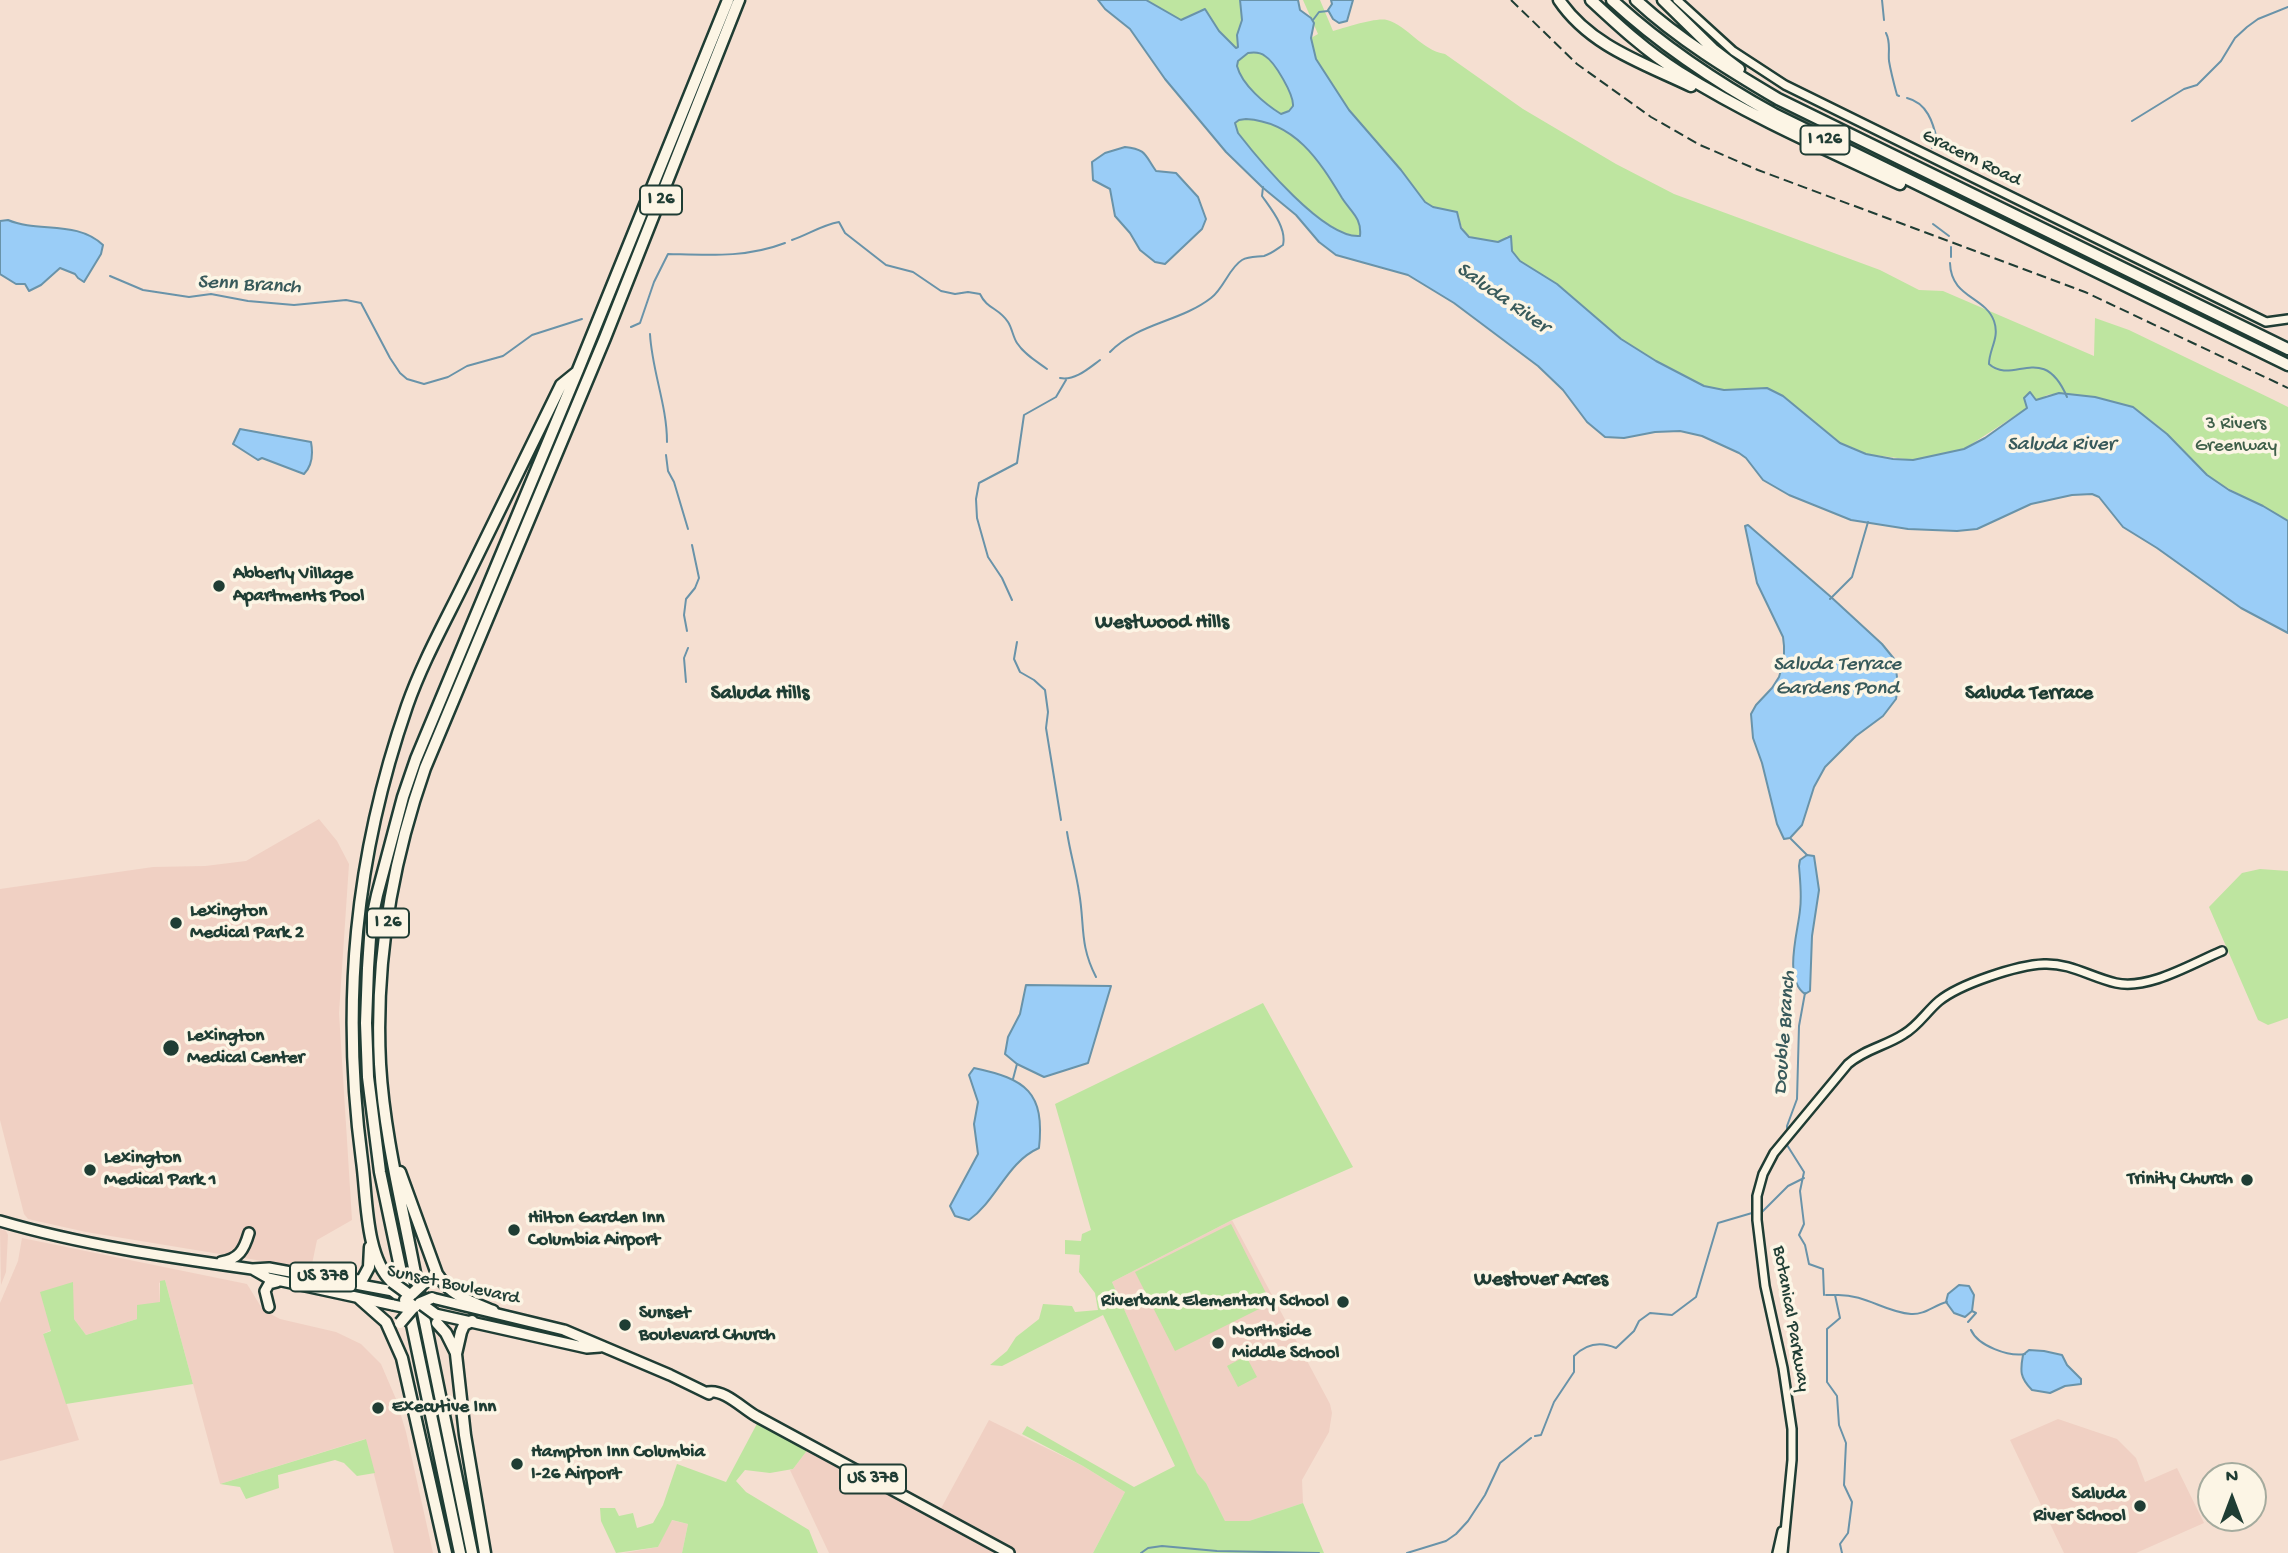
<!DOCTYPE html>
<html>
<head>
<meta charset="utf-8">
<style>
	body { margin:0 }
	#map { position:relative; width:2288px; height:1553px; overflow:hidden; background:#f5dfd1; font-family:"Gochi Hand",sans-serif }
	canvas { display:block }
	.north { position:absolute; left:2197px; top:1462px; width:70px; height:70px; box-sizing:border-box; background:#fcf5e5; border:2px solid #a4ab9e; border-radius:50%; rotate:0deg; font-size:19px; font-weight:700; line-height:28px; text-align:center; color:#1f3d34 }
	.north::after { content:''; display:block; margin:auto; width:24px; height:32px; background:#1f3d34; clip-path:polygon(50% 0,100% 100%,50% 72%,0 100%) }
</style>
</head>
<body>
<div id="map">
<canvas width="2288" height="1553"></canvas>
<div class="north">N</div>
</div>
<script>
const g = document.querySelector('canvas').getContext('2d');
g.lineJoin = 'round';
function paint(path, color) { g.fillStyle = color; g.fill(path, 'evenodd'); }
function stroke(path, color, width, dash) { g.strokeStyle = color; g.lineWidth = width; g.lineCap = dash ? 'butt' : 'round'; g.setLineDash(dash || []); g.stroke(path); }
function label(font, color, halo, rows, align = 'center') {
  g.font = font + ' "Gochi Hand",sans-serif'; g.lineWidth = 7; g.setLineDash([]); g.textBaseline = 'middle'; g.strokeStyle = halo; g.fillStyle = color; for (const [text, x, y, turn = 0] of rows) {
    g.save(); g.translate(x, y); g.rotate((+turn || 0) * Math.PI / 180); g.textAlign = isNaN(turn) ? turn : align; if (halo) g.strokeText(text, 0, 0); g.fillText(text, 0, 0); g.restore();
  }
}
paint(new Path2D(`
	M 319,819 L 337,841 L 349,864 L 339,1013 L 352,1220 L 317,1240 L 311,1269 L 86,1232 L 28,1219 L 24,1214 L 0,1120 L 0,889 L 153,867 L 205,866 L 246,861 Z
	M 1232,1220 L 1330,1404 L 1332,1413 L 1329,1432 L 1302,1480 L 1303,1503 L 1249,1521 L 1225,1521 L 1206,1483 L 1197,1474 L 1112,1282 Z
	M 0,1229 L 6,1231 L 8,1235 L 6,1272 L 1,1285 Z
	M 22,1238 L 247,1284 L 263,1310 L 280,1319 L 336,1332 L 361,1344 L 381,1364 L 396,1399 L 406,1432 L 433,1553 L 394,1553 L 365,1439 L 220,1484 L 165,1280 L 159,1283 L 160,1302 L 137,1319 L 86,1335 L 74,1319 L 43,1334 L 79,1440 L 0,1461 L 0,1303 L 18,1261 Z
	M 2058,1419 L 2117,1439 L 2136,1458 L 2145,1482 L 2177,1468 L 2204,1523 L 2136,1553 L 2064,1553 L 2010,1440 Z
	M 989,1420 L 1083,1466 L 1125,1492 L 1093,1553 L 829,1553 L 790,1470 L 793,1469 L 812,1444 L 938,1514 Z
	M 671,1520 L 688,1524 L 682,1553 L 624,1553 L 658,1547 Z`), '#f0d0c3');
paint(new Path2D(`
	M 1146,0 L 1240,0 C 1244,16 1238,31 1238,47 L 1236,48 L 1200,10 L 1181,20 Z
	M 1303,0 L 1320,0 L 1333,31 C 1344,28 1376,17 1387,20 C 1408,26 1421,50 1445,54 L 1523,109 L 1616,164 L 1674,194 L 1880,270 L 1919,290 L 1943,291 L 2094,356 L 2095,318 L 2129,330 L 2274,400 L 2288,407 L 2288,521 C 2262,505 2234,493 2208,476 C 2196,468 2188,455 2178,445 C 2151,416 2125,399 2085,397 C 2072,396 2060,392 2047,395 L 1964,449 L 1913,460 L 1866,454 L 1840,443 L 1783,396 L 1767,388 L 1724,390 L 1704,386 L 1656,361 L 1621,339 L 1557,284 L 1520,261 L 1512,251 L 1512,238 L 1507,236 L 1503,241 C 1480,242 1461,240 1459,215 L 1433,207 L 1425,202 L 1394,162 L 1369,135 L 1349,110 L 1316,59 L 1311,38 L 1318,34 Z
	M 1248,53 C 1255,53 1260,52 1265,56 C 1275,62 1294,95 1293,106 L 1289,111 L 1282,115 C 1265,103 1243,86 1237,66 L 1238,61 Z
	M 1252,119 C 1302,129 1318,160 1343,199 C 1351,213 1362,218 1360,236 C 1326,238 1249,156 1234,126 L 1239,120 Z
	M 2260,869 L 2288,871 L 2288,1018 L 2268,1025 L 2258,1020 L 2209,907 L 2242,873 Z
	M 1263,1003 L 1353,1167 L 1232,1220 L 1112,1282 L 1197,1473 L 1206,1483 L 1225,1521 L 1249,1521 L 1303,1503 L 1324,1553 L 1093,1553 L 1125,1492 L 1083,1466 L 1022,1434 L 1027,1426 L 1134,1487 L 1175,1466 L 1103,1315 L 1002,1366 L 990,1365 L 1007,1351 L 1016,1337 L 1039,1319 L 1043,1304 L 1072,1306 L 1075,1312 L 1098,1310 L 1095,1293 L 1079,1272 L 1080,1255 L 1065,1254 L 1065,1240 L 1081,1241 L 1082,1234 L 1091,1230 L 1055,1104 Z
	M 1231,1224 L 1271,1303 L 1175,1351 L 1135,1272 Z
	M 165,1280 L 193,1384 L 66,1404 L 43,1334 L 51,1331 L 40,1292 L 73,1282 L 74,1319 L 86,1335 L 137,1319 L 137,1305 L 160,1302 L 160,1281 Z
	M 1246,1356 L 1257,1377 L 1238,1387 L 1227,1366 Z
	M 760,1418 L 812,1444 L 793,1469 L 770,1473 L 745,1470 L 736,1481 L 746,1492 L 809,1530 L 818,1553 L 682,1553 L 688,1524 L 672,1520 L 658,1547 L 616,1553 L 601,1521 L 600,1508 L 615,1508 L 619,1516 L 633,1513 L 637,1528 L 653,1523 L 663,1505 L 677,1464 L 726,1482 Z
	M 366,1439 L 375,1473 L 357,1476 L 344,1463 L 335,1460 L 278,1475 L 279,1488 L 246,1499 L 240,1487 L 220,1484 Z`), '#bee5a0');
const water = new Path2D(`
	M 1098,0 L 1146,0 L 1181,20 L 1205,9 L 1219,31 L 1236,48 L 1238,47 L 1237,35 L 1242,20 L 1240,0 L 1298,0 L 1300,10 L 1311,18 L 1314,23 L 1311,38 L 1316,59 L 1349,110 L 1401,170 L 1425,202 L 1433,207 L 1457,212 L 1461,228 L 1469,237 L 1498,242 L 1511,236 L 1512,251 L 1520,261 L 1557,284 L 1621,339 L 1656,361 L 1704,386 L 1724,390 L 1767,388 L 1783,396 L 1840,443 L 1866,454 L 1893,459 L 1913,460 L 1964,449 L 1985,438 L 2027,408 L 2024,398 L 2030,392 L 2036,400 L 2059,393 L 2095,397 L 2133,407 L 2167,434 L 2207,475 L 2229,490 L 2263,506 L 2288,521 L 2288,633 L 2241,608 L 2157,548 L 2123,527 L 2099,497 L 2092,494 L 2072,495 L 2031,504 L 1977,529 L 1957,531 L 1908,529 L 1851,520 L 1789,495 L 1763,480 L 1746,458 L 1739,453 L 1702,436 L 1680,431 L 1655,432 L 1624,438 L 1605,437 L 1587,422 L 1563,390 L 1538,366 L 1454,303 L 1408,275 L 1336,255 L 1319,242 L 1296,215 L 1262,187 L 1226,152 L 1165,79 L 1130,29 L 1105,9 ZM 1248,53 C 1254,52 1260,52 1265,56 C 1275,62 1294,95 1293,106 L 1289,111 L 1281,114 C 1265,104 1242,85 1237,66 L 1238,61 ZM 1246,119 C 1295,122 1319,160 1342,198 C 1351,212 1362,218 1360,236 C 1324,239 1259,160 1238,133 L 1235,123 L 1239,120 Z
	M 1331,0 L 1353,0 L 1347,21 L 1339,23 L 1333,19 L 1328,10 L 1332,4 Z
	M 1125,147 C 1147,149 1145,156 1156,171 L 1176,173 L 1198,197 L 1206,219 L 1202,229 L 1165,264 L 1155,262 L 1140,250 L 1130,233 L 1115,216 L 1110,189 L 1093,180 L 1092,162 L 1105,153 Z
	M 8,220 C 38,233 77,220 103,245 L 101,254 L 84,282 L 78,278 L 75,274 L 60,268 L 41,285 L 29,291 L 25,284 L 16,284 L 0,274 L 0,221 Z
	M 240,429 L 311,442 C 313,453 312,466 304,474 L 262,458 L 258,460 L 233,444 Z
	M 1748,525 L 1831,597 L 1882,644 L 1895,660 L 1898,686 L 1896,699 L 1883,716 L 1856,736 L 1825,767 L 1814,787 L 1802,825 L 1790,838 L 1784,839 L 1777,824 L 1762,763 L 1753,738 L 1751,714 L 1756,705 L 1772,688 L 1779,677 L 1784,660 L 1784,646 L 1783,637 L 1757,583 L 1745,526 Z
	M 1807,855 L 1814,856 L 1819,890 L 1812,936 L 1810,991 L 1805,994 C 1783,979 1798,932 1800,910 C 1802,895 1800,880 1799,866 L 1800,860 Z
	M 1026,985 L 1111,986 L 1088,1063 L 1044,1077 L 1017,1064 L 1005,1054 L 1008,1037 L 1020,1014 Z
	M 974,1068 C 1026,1079 1045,1092 1039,1148 C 1007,1162 997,1200 969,1220 L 955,1216 L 950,1206 L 978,1154 L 974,1124 L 978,1102 L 969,1075 Z
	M 1959,1285 L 1969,1286 L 1974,1295 L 1972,1311 L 1965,1317 L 1954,1313 L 1946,1302 L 1948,1294 Z
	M 2029,1350 L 2044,1351 L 2062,1355 L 2067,1365 L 2081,1379 L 2081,1384 L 2065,1386 L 2050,1393 L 2032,1390 C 2020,1378 2020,1371 2023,1355 Z`);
paint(water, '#9acdf7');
stroke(water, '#6993a9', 2);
stroke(new Path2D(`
	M 1882,0 L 1884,20
	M 1313,20 L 1319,12 L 1328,11
	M 1886,33 C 1891,43 1888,51 1889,61 C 1891,73 1894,84 1897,95 L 1899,96
	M 1907,98 C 1927,103 1933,122 1937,140 L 1932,148
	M 2132,121 L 2184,89 L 2197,85 L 2221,61 L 2235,38 L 2247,27 L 2258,19 L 2288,7
	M 1933,224 L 1949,236
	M 792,240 C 809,234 822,225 839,222 L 845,233 L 886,265 L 913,272 L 941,291 L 955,294 L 968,292 L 980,294 C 987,309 999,308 1008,322 C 1012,328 1013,337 1017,343 C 1024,354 1036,361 1047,369
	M 1951,247 L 1951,257
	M 1950,263 C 1951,298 1985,296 1994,321 C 2000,338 1989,349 1989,364 C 2013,386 2043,341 2067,397
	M 110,276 L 143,290 L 189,297 L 211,294 L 248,301 L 294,305 L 346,300 L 361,303 L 390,358 L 400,373 L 407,379 L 424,384 L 448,377 L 467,366 L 503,356 L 532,335 L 582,319
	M 631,327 L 640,323 L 654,282 L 668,254 C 708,255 746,258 785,243
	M 650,334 C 652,371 667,405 667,442
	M 1110,352 C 1138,323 1180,322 1211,298 C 1224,288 1229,268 1242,260 C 1249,256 1257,257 1264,256 C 1271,254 1277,249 1283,245 C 1287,228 1271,209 1262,196 L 1263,187
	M 1060,378 C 1075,381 1089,368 1100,360
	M 666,455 L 668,471 L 674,482 L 688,529
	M 1830,599 L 1852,577 L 1868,522
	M 1012,600 L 1002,578 L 988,557 L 977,518 L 976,499 L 979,483 L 1017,463 L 1024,415 L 1056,397 L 1066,380
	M 687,631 L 684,615 L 686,599 L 695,588 L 699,578 L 692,545
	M 1017,642 L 1014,659 L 1020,672 L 1034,680 L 1045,690 L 1048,712 L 1046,728 L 1061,820
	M 686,682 L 684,658 L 688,648
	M 1067,832 C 1070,852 1076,872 1079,892 C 1085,925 1079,944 1096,977
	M 1791,839 L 1807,855
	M 1013,1079 L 1017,1064
	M 1787,1132 L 1787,1126 L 1797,1099 L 1799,1026 L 1805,993
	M 1787,1141 L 1787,1145 L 1804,1172 L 1800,1191 L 1804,1224 L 1799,1235 L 1805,1245 L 1809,1264 L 1823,1269 L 1824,1295
	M 1761,1213 L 1788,1186 L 1804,1178
	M 1826,1295 L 1835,1295 L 1840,1318 L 1827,1329 L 1827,1382 L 1837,1396 L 1839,1425 L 1846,1443 L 1844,1485 L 1852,1502 L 1848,1533 L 1840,1544 L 1842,1553
	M 1836,1295 C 1866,1294 1884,1312 1911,1314 C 1925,1315 1934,1305 1947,1302
	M 1968,1322 L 1976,1313 L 1972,1311
	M 1971,1330 C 1978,1346 2009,1357 2025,1354
	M 1535,1436 L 1541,1435 L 1554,1402 L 1574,1372 L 1574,1356 C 1586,1344 1600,1341 1616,1348 L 1634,1331 L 1639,1321 L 1650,1313 L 1672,1315 L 1696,1297 L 1718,1223 L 1752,1213
	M 1141,1553 L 1148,1548 L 1162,1546 L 1217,1551 L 1319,1553
	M 1407,1553 L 1446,1541 L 1456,1534 L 1468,1521 L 1485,1495 L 1500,1463 L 1531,1438`), '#6993a9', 2);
const tertiary = new Path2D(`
	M 1677,0 L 1733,51 L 1785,85 L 2266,322 L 2288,319
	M 1777,1553 L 1782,1531
	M 1783,1553 L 1792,1460 L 1792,1429 L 1783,1368 L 1765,1286 L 1757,1220 L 1757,1196 L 1763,1174 L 1774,1153 L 1848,1064 C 1865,1049 1886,1046 1904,1034 C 1918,1026 1927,1011 1939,1001 C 1960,984 2017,965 2044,964 C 2071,963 2090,977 2116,983 C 2149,990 2191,964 2222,951`);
const primary = new Path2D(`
	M 0,1221 C 82,1245 167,1257 252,1269 L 269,1268 L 393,1291
	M 221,1262 C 239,1259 244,1250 249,1233
	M 254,1270 L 268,1278 L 393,1305
	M 432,1298 L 564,1330 L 670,1375 L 709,1394
	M 269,1307 L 265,1291 L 269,1284 L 277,1282
	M 435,1314 L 587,1348 L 600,1347
	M 708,1392 C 724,1389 742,1408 756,1416 L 1009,1553`);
const motorway = new Path2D(`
	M 1559,0 C 1590,46 1643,63 1691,86
	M 1591,0 C 1619,26 1646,51 1679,72 C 1749,116 1825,149 1900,184
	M 1612,0 C 1661,45 1716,82 1774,114 L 2288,365
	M 1636,0 C 1678,39 1729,70 1778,99 L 2288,349
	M 1663,0 L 1714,50 L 1739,69
	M 400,1172 L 437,1274 C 451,1296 471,1302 493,1311
	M 347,1281 L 362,1280 L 369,1267 L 370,1247
	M 392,1282 C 365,1257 367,1196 362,1161 C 341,1003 355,856 407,706 C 422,663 445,622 465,581 C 497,515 529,450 561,385 L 577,372
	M 393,1291 L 405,1300 L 400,1302
	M 360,1299 L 386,1322 L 402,1358 L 446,1553
	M 472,1321 L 464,1325 L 461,1332 L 456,1354 L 465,1435 L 485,1553
	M 437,1323 L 446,1333 L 456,1353
	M 460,1553 L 380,1172 L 368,1077 L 366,1023 L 368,968 L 371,923 L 377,895 L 403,797 L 416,759 L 578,370 L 728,0
	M 472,1553 C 453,1458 434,1363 414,1268 C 401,1200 384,1133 380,1064 C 375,964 392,862 425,768 L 605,338 L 739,0`);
stroke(tertiary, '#1f3d34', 12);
stroke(primary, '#1f3d34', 14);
stroke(motorway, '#1f3d34', 15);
stroke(tertiary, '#fcf5e5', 7);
stroke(primary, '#fcf5e5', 9);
stroke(motorway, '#fcf5e5', 10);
stroke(new Path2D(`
	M 1511,0 L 1577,64 L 1651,117 L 1700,145 L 1758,170 L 2085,292 L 2288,388`), '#1f3d34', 2, [10, 5]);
const primaryBridge = new Path2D(`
	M 393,1305 L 412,1309`);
const motorwayBridge = new Path2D(`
	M 392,1282 L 407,1293
	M 412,1294 L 428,1279
	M 410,1296 L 405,1300 L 415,1307
	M 432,1298 L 420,1303 L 435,1314
	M 400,1323 L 412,1309`);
stroke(primaryBridge, '#1f3d34', 14, []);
stroke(motorwayBridge, '#1f3d34', 15, []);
stroke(primaryBridge, '#fcf5e5', 9);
stroke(motorwayBridge, '#fcf5e5', 10);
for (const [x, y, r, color] of [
	[219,586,7,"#1f3d34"],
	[176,923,7,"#1f3d34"],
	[171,1048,9,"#1f3d34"],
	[90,1170,7,"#1f3d34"],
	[2247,1180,7,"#1f3d34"],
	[514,1230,7,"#1f3d34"],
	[1343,1302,7,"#1f3d34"],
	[625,1325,7,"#1f3d34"],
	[1218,1343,7,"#1f3d34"],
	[378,1408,7,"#1f3d34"],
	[517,1464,7,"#1f3d34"],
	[2140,1506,7,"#1f3d34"]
]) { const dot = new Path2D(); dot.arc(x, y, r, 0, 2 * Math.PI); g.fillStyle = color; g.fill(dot); stroke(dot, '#fcf5e5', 2.5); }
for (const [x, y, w] of [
	[1825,140,49],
	[661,200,42],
	[388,923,42],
	[323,1277,66],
	[873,1479,66]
]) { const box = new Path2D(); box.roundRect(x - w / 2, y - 14.5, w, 29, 5); g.fillStyle = '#fcf5e5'; g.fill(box); stroke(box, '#1f3d34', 2); }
label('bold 18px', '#1f3d34', null, [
	["I 126",1825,140],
	["I 26",661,200],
	["I 26",388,923],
	["US 378",323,1277],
	["US 378",873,1479]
]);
label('19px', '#1f3d34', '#fcf5e5', [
	["Gracern Road",1971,159,26],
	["Sunset Boulevard",453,1286,12],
	["Botanical Parkway",1790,1319,80]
]);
label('19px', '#3f5f4a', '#fcf5e5', [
	["3 Rivers",2236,425],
	["Greenway",2236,447]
]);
label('bold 19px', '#1f3d34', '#fcf5e5', [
	["Abberly Village",233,575],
	["Apartments Pool",233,597],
	["Lexington",190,912],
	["Medical Park 2",190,934],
	["Lexington",187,1037],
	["Medical Center",187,1059],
	["Lexington",104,1159],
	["Medical Park 1",104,1181],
	["Trinity Church",2233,1180,"right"],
	["Hilton Garden Inn",528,1219],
	["Columbia Airport",528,1241],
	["Riverbank Elementary School",1329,1302,"right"],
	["Sunset",639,1314],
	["Boulevard Church",639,1336],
	["Northside",1232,1332],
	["Middle School",1232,1354],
	["Executive Inn",392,1408],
	["Hampton Inn Columbia",531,1453],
	["I-26 Airport",531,1475],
	["Saluda",2126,1495,"right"],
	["River School",2126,1517,"right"]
], 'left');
label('italic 21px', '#385a5b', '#fcf5e5', [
	["Senn Branch",249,286,3],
	["Saluda River",1502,299,35],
	["Saluda River",2061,446],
	["Saluda Terrace",1837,666],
	["Gardens Pond",1837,690],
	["Double Branch",1786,1033,-86]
]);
label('bold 21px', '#1f3d34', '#fcf5e5', [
	["Westwood Hills",1162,624],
	["Saluda Hills",760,695],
	["Saluda Terrace",2029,695],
	["Westover Acres",1541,1281]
]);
</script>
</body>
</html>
